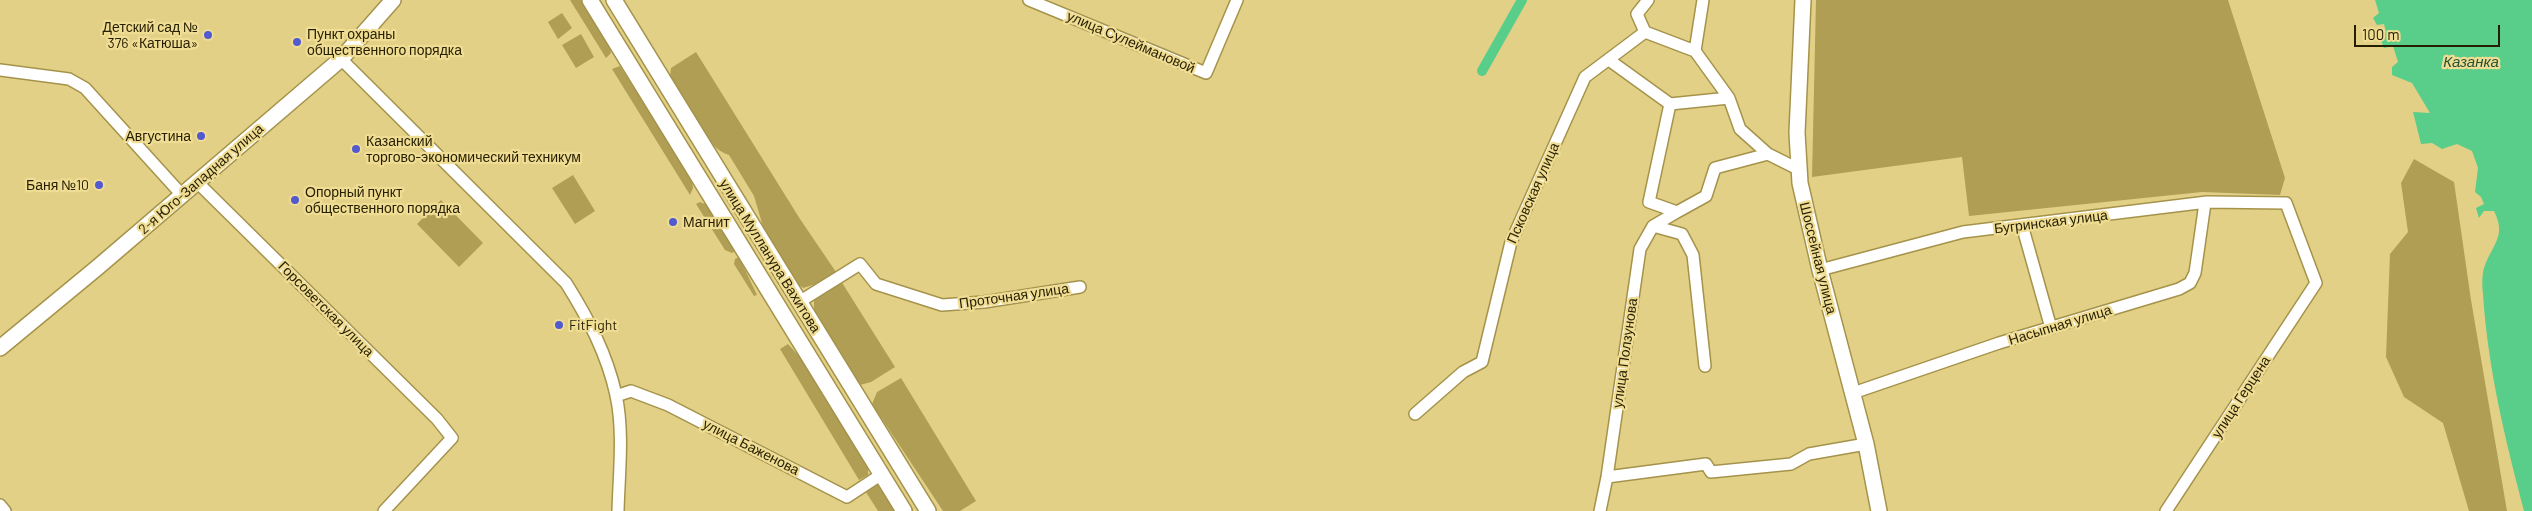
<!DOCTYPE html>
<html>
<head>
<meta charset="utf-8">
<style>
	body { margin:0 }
	#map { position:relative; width:2532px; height:511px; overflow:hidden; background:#e3d087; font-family:Barlow,sans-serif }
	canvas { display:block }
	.scale { position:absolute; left:2354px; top:25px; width:146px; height:22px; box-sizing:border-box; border:2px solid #261e01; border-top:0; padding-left:6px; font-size:15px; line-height:18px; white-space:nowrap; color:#261e01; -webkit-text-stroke:4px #f0dd94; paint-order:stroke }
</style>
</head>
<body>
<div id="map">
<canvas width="2532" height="511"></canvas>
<div class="scale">100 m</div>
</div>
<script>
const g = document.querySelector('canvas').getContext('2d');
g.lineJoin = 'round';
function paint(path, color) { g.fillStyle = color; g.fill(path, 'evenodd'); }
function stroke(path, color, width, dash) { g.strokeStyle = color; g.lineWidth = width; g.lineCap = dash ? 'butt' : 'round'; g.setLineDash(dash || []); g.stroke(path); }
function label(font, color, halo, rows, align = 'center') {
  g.font = font + ' Barlow,sans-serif'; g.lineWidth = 4.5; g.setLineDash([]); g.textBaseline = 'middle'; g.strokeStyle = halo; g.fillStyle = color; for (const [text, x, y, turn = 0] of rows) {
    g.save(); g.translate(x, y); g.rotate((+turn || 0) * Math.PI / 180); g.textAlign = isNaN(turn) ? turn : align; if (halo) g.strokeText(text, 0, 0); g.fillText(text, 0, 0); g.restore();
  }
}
paint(new Path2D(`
	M 570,0 L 581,0 L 610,47 L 611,53 L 606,58 Z
	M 1816,0 L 2228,0 L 2285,178 L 2280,195 L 2202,192 L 1969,216 L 1962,157 L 1812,177 Z
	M 562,13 L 572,28 L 558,39 L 548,22 Z
	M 581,34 L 594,57 L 576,68 L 562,45 Z
	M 696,52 L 800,219 L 836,272 L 819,283 L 803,288 L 799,285 L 764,230 L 754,196 L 729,155 C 705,149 682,98 670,77 L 671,68 Z
	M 620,66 L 692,180 L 693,188 L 690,195 L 612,69 Z
	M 2414,159 L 2454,182 L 2471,300 L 2507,511 L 2469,511 L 2443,423 L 2404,397 L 2386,357 L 2390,254 L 2408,232 L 2401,183 Z
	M 573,175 L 595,211 L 575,224 L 552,188 Z
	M 441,200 L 483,243 L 459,267 L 417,224 Z
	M 700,202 L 707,205 L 735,251 L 732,253 L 725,250 L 696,204 Z
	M 739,257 L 757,295 L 754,296 L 734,264 L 735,259 Z
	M 841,281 L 895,367 L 871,382 L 860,385 L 857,383 L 814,310 L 814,301 L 818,295 Z
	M 788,344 L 807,365 L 868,467 L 868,475 L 859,480 L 780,349 Z
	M 901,378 L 976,501 L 960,511 L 943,511 L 872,404 L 877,392 Z
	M 877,484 L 895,511 L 878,511 L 864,489 Z`), '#b09e55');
paint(new Path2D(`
	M 2375,0 L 2532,0 L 2532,511 L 2524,511 C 2505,438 2488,370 2483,294 C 2482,286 2482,275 2484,268 C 2492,244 2507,237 2494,211 L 2484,211 L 2479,218 L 2476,208 L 2484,204 L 2481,197 L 2475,192 L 2478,168 L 2472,151 L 2457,144 L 2442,149 L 2432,143 L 2421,144 L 2413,112 L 2430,113 L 2412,83 L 2392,75 L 2392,67 L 2398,62 L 2393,46 L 2384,48 L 2379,36 L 2386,32 L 2384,24 L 2377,25 L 2373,18 L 2379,13 Z`), '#58ce8a');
stroke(new Path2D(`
	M 1482,71 L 1522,0`), '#58ce8a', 10);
const street = new Path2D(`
	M 1029,0 L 1206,73 L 1237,0
	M 1703,0 L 1695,51 L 1729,98
	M 1645,32 L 1695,51
	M 341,59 L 566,283 C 588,318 607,354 616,395 C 624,432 619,473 618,511
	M 1609,60 L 1670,104
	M 0,70 L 69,79 L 85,88 L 182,195
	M 197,182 L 437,419 L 452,438 L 384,511
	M 1677,212 L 1706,196 L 1715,168 L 1768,154
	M 2022,225 L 2051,328
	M 1653,226 L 1682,234 L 1693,255 L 1705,366
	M 1820,270 L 1963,232 L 2207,202 L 2286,203 L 2316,283 L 2166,511
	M 799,302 L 860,264 L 876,284 L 942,305 L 984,302 L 1080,287
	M 1853,393 L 1999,343 L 2179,289 L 2190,283 L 2195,273 L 2205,203
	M 616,396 L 631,391 L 668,405 L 847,497 L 882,474
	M 1415,414 L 1463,372 L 1482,362 L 1511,242 L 1585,77 L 1645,32 L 1637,14 L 1648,0
	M 1607,477 L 1706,464 L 1711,472 L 1791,464 L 1809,454 L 1866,444
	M 0,505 L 5,511
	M 1600,511 L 1607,477 L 1640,249 L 1653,226 L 1677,212 L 1649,202 L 1670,104 L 1729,98 L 1740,129 L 1768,154 L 1798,169`);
const secondary = new Path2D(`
	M 590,0 L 904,511
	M 614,0 L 928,511
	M 1803,0 L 1797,133 L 1800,183 L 1820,270 L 1866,444 L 1879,511
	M 0,348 L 98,267 L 341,59 L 393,0`);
stroke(street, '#a5934b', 14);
stroke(secondary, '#a5934b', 18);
stroke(street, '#fff', 11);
stroke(secondary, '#fff', 15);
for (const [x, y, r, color] of [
	[208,35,5,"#525ad0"],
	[297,42,5,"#525ad0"],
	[201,136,5,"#525ad0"],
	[356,149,5,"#525ad0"],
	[99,185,5,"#525ad0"],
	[295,200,5,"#525ad0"],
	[673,222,5,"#525ad0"],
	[559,325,5,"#525ad0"]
]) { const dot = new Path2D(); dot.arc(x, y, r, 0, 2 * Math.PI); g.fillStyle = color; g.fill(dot); stroke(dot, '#f0dd94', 2); }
label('14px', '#261e01', '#f0dd94', [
	["Детский сад №",198,27,"right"],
	["376 «Катюша»",198,43,"right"],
	["Пункт охраны",307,34],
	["общественного порядка",307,50],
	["Августина",191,136,"right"],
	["Казанский",366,141],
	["торгово-экономический техникум",366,157],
	["Баня №10",89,185,"right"],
	["Опорный пункт",305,192],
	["общественного порядка",305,208],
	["Магнит",683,222],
	["FitFight",569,325]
], 'left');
label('14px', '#261e01', '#f0dd94', [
	["улица Сулеймановой",1131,42,23],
	["2-я Юго-Западная улица",201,179,-41],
	["Псковская улица",1533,193,-66],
	["Бугринская улица",2051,222,-7],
	["улица Мулланура Вахитова",770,256,58],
	["Шоссейная улица",1818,258,76],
	["Проточная улица",1014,296,-8],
	["Горсоветская улица",326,309,45],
	["Насыпная улица",2060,325,-17],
	["улица Ползунова",1625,353,-82],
	["улица Герцена",2241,397,-57],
	["улица Баженова",751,447,27]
]);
label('italic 15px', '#235236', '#f0dd94', [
	["Казанка",2471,62]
]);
</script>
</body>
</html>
